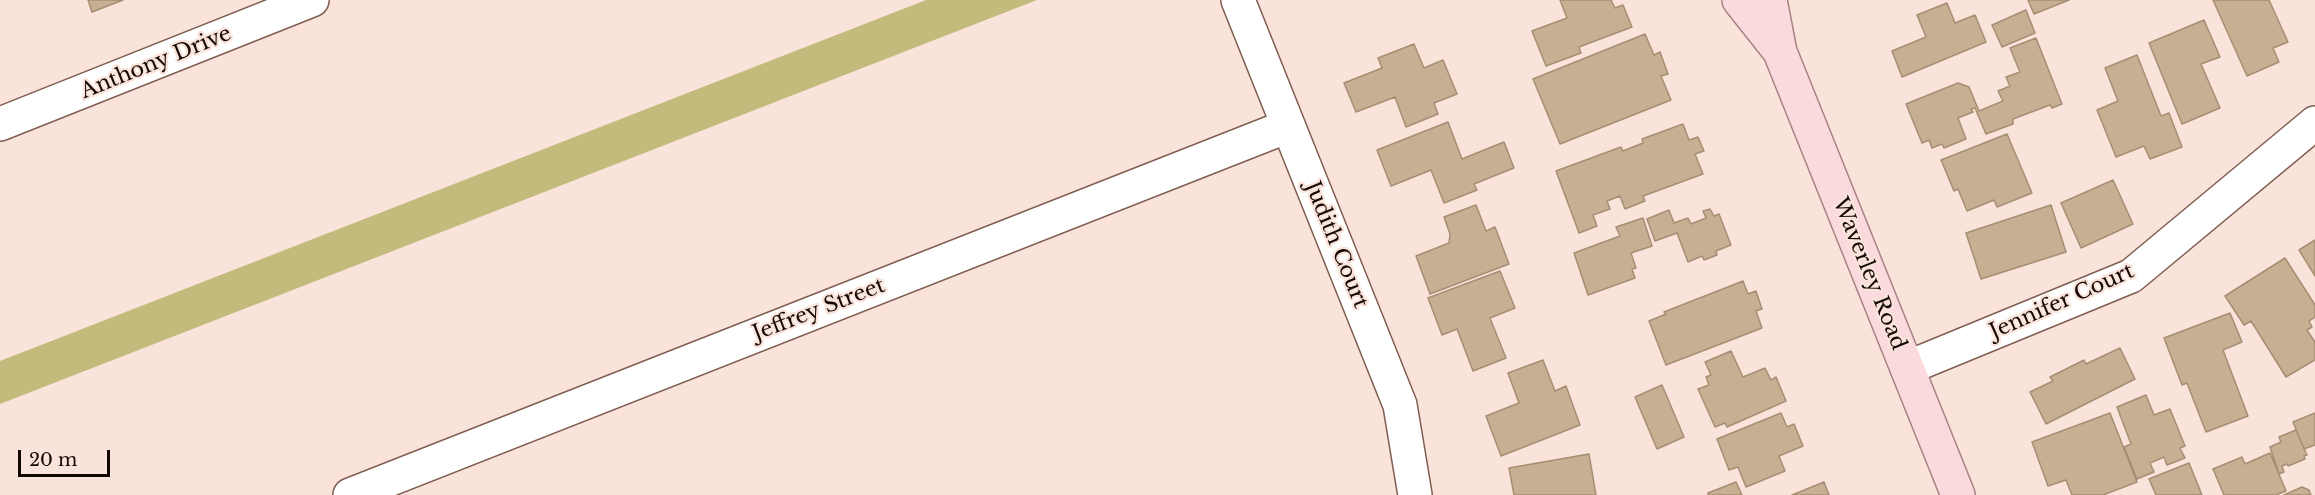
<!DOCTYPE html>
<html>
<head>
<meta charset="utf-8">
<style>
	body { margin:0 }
	#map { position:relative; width:2315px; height:495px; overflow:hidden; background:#fae3da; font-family:"Libre Baskerville",serif }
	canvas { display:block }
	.scale { position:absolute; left:18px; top:450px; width:92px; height:27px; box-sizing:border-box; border:3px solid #140804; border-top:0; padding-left:8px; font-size:18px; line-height:21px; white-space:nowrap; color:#140804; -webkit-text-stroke:4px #fae3da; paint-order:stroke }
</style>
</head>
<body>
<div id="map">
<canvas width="2315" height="495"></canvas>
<div class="scale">20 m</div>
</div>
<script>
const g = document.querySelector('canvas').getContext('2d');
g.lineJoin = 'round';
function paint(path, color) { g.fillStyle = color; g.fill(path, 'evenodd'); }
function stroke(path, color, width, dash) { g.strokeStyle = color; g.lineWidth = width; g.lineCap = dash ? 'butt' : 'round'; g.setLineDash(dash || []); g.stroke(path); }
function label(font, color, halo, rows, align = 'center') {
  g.font = font + ' "Libre Baskerville",serif'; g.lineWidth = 4.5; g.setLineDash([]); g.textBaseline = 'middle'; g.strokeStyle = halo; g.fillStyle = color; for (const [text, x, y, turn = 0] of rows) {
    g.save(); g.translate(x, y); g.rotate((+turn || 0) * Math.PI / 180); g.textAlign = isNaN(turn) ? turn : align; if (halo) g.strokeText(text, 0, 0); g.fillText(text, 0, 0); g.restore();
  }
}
paint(new Path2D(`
	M 926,0 L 1037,0 L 0,404 L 0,361 Z`), '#c3bb7c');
const building = new Path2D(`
	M 88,0 L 123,0 L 92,12 Z
	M 1560,0 L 1611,0 L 1615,8 L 1623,5 L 1632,27 L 1579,47 L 1581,53 L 1546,66 L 1532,31 L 1567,18 Z
	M 2028,0 L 2069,0 L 2034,14 Z
	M 2213,0 L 2269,0 L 2288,42 L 2273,48 L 2279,62 L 2247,76 Z
	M 1947,3 L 1955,23 L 1975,15 L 1986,42 L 1902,77 L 1892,51 L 1926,37 L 1917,15 Z
	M 2026,10 L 2035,33 L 2002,47 L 1992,25 Z
	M 2204,20 L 2220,57 L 2201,64 L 2220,108 L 2182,124 L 2149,43 Z
	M 1645,34 L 1654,55 L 1660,52 L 1668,74 L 1661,76 L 1671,100 L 1560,144 L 1533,79 Z
	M 2036,38 L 2062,104 L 2052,108 L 2050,105 L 2013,119 L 2013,124 L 1986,134 L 1975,108 L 1971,109 L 1973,112 L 1958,118 L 1966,139 L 1944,148 L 1942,144 L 1932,148 L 1929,140 L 1922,143 L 1906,104 L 1958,83 L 1969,87 L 1979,111 L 2003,101 L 1998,91 L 2010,86 L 2006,77 L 2020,72 L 2010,48 Z
	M 1414,44 L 1424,68 L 1443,60 L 1457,94 L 1434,103 L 1438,114 L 1406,127 L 1395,97 L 1356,112 L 1344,83 L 1382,68 L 1378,58 Z
	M 2137,55 L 2161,116 L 2169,113 L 2182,147 L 2150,159 L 2144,146 L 2116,157 L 2097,110 L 2118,101 L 2105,68 Z
	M 1448,122 L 1462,159 L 1504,142 L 1514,168 L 1474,184 L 1477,190 L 1444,203 L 1431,170 L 1391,186 L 1377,150 Z
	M 1683,124 L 1689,140 L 1698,137 L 1704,151 L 1695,154 L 1703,174 L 1643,196 L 1645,201 L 1625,209 L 1620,196 L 1607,201 L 1610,209 L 1593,215 L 1597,226 L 1579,233 L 1556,171 L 1621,147 L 1623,151 L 1643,143 L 1642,139 Z
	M 2007,134 L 2032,193 L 1997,207 L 1994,200 L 1967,211 L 1958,189 L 1954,191 L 1941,160 Z
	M 2113,180 L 2133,224 L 2081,248 L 2061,203 Z
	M 1476,205 L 1486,231 L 1495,227 L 1509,264 L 1430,294 L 1416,256 L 1449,243 L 1450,234 L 1444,217 Z
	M 2051,205 L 2066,252 L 1981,279 L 1966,233 Z
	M 1710,209 L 1714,216 L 1719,214 L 1731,245 L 1716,251 L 1717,255 L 1704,260 L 1702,256 L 1688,262 L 1677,233 L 1655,241 L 1647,219 L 1669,210 L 1674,223 L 1688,218 L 1691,224 L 1706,218 L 1703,211 Z
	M 1643,218 L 1652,246 L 1631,253 L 1636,268 L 1632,269 L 1635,278 L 1588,295 L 1574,253 L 1620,236 L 1616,227 Z
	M 2315,240 L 2315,276 L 2299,250 Z
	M 2285,258 L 2315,305 L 2315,317 L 2309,321 L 2312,327 L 2307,330 L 2315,342 L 2315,360 L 2286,377 L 2251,321 L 2244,325 L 2225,296 Z
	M 1500,271 L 1515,308 L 1490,318 L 1506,358 L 1473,371 L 1457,329 L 1442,335 L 1428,298 Z
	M 1743,281 L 1748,294 L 1756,291 L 1762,309 L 1756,311 L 1762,328 L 1666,365 L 1649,321 L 1666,314 L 1664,312 Z
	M 2230,313 L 2242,342 L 2223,350 L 2248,416 L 2206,432 L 2187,383 L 2182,385 L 2164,338 Z
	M 2120,348 L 2135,379 L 2046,424 L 2030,392 L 2053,381 L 2050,377 L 2084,360 L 2086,364 Z
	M 1731,351 L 1743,377 L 1765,368 L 1771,380 L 1776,377 L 1786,401 L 1727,427 L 1725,423 L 1715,427 L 1698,389 L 1709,385 L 1706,377 L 1711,375 L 1705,362 Z
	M 1543,360 L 1555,391 L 1566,386 L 1580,425 L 1501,456 L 1486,416 L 1519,403 L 1508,373 Z
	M 1662,385 L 1684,437 L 1657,449 L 1635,397 Z
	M 2146,395 L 2154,415 L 2170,409 L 2185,446 L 2180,448 L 2185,458 L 2167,465 L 2164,457 L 2150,463 L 2154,472 L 2137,479 L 2124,447 L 2131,444 L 2117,407 Z
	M 1781,413 L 1787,427 L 1794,424 L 1803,446 L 1779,456 L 1785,471 L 1746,487 L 1738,467 L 1729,470 L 1717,439 Z
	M 2110,413 L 2137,482 L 2103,495 L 2072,495 L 2066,480 L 2048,486 L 2032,442 Z
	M 2315,413 L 2315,445 L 2304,449 L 2293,422 Z
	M 2296,430 L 2307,455 L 2304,456 L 2305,459 L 2288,466 L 2287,464 L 2282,466 L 2284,472 L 2279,474 L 2270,447 L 2281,442 L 2279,437 Z
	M 2270,453 L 2286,491 L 2276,495 L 2224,495 L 2213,469 L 2242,457 L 2245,464 Z
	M 1589,454 L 1596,495 L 1514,495 L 1509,468 Z
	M 2189,463 L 2202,495 L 2156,495 L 2149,479 Z
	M 1736,482 L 1742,495 L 1708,495 L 1708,493 Z
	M 1824,482 L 1829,495 L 1792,495 Z
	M 2302,487 L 2309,490 L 2311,495 L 2284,495 Z`);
paint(building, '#c6af93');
stroke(building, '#a58f73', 1.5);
const minor = new Path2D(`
	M 1238,0 L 1400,405 L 1415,495
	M 0,124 L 312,0
	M 1907,368 L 2131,276 L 2315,123
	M 350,495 L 1288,126`);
const primary = new Path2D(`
	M 1739,0 L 1777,48
	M 1770,0 L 1780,52 L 1958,495`);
stroke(minor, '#805f52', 36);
stroke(primary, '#a98183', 36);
stroke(minor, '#fff', 33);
stroke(primary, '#fbdadd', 33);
label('21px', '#140804', '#fae3da', [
	["Anthony Drive",156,63,-22],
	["Judith Court",1336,245,68],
	["Waverley Road",1869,274,68],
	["Jennifer Court",2062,302,-24],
	["Jeffrey Street",819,310,-21]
]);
</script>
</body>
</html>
